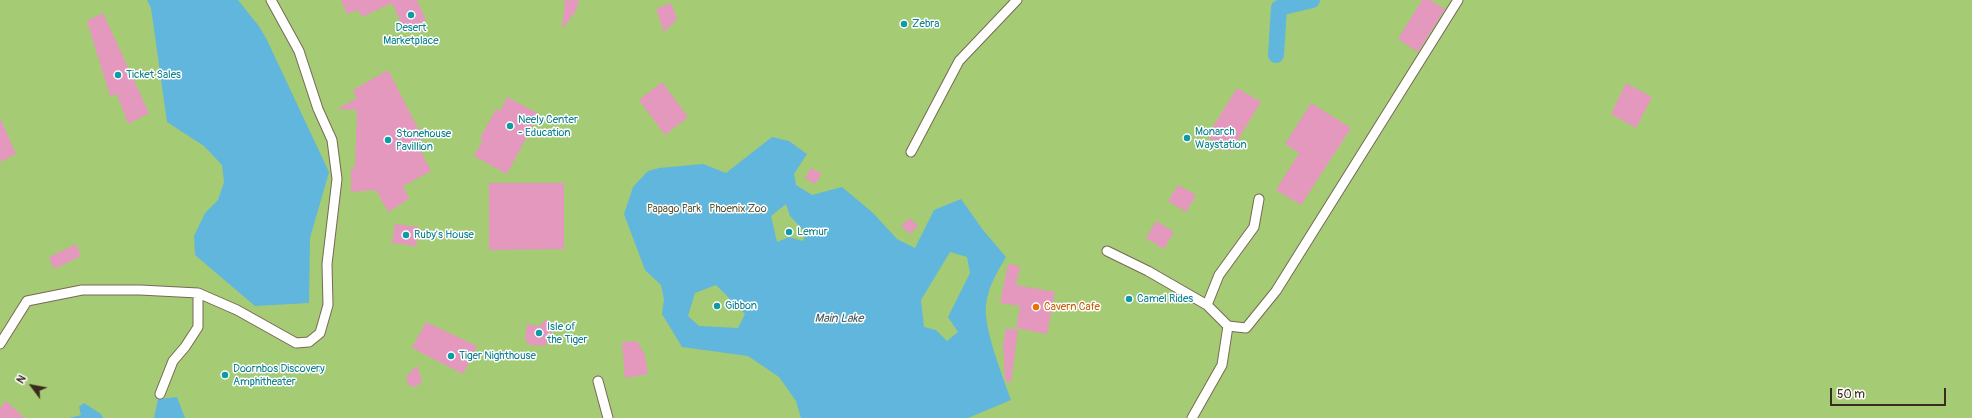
<!DOCTYPE html>
<html>
<head>
<meta charset="utf-8">
<style>
	body { margin:0 }
	#map { position:relative; width:1972px; height:418px; overflow:hidden; background:#ecddb9; font-family:Pangolin,sans-serif }
	canvas { display:block }
	.north { position:absolute; left:12px; top:366px; width:40px; height:40px; -webkit-text-stroke:3px #fff; paint-order:stroke; rotate:302deg; font-size:11px; font-weight:700; line-height:16px; text-align:center; color:#3b2a1e }
	.north::after { content:''; display:block; margin:auto; width:14px; height:18px; background:#3b2a1e; clip-path:polygon(50% 0,100% 100%,50% 72%,0 100%) }
	.scale { position:absolute; left:1830px; top:388px; width:116px; height:18px; box-sizing:border-box; border:2px solid #3b2a1e; border-top:0; padding-left:5px; font-size:12px; line-height:14px; white-space:nowrap; color:#3b2a1e; -webkit-text-stroke:3px #fff; paint-order:stroke }
</style>
</head>
<body>
<div id="map">
<canvas width="1972" height="418"></canvas>
<div class="north">N</div>
<div class="scale">50 m</div>
</div>
<script>
const g = document.querySelector('canvas').getContext('2d');
g.lineJoin = 'round';
function paint(path, color) { g.fillStyle = color; g.fill(path, 'evenodd'); }
function stroke(path, color, width, dash) { g.strokeStyle = color; g.lineWidth = width; g.lineCap = dash ? 'butt' : 'round'; g.setLineDash(dash || []); g.stroke(path); }
function label(font, color, halo, rows, align = 'center') {
  g.font = font + ' Pangolin,sans-serif'; g.lineWidth = 3; g.setLineDash([]); g.textBaseline = 'middle'; g.strokeStyle = halo; g.fillStyle = color; for (const [text, x, y, turn = 0] of rows) {
    g.save(); g.translate(x, y); g.rotate((+turn || 0) * Math.PI / 180); g.textAlign = isNaN(turn) ? turn : align; if (halo) g.strokeText(text, 0, 0); g.fillText(text, 0, 0); g.restore();
  }
}
paint(new Path2D(`
	M 0,0 L 1972,0 L 1972,418 L 0,418 Z`), '#a6cb75');
paint(new Path2D(`
	M 147,0 L 238,0 L 258,25 L 266,38 L 329,172 L 310,238 L 309,303 L 255,306 L 195,255 L 194,236 L 205,213 L 218,200 L 224,182 L 222,165 L 204,146 L 167,122 L 151,8 Z
	M 772,137 L 789,141 L 807,154 L 794,174 L 796,185 L 812,195 L 842,187 L 873,213 L 897,239 L 915,248 L 934,210 L 961,199 L 983,230 L 1006,257 C 997,272 988,287 986,305 C 983,327 1003,377 1011,400 L 968,418 L 801,418 L 796,401 L 779,377 L 748,356 L 682,347 L 662,314 L 664,299 L 661,285 L 645,270 L 624,214 L 633,187 L 648,171 L 659,168 L 703,164 L 726,173 ZM 786,204 L 790,216 L 806,233 L 803,241 L 789,237 L 777,242 L 771,216 ZM 950,252 L 967,257 L 970,273 L 948,317 L 958,332 L 947,341 L 936,330 L 924,327 L 921,300 ZM 716,285 L 745,314 L 738,328 L 699,326 L 688,316 L 695,293 Z
	M 177,397 L 185,418 L 154,418 L 158,399 Z
	M 84,403 L 101,414 L 103,418 L 69,418 L 81,415 L 79,407 Z`), '#60b6dc');
stroke(new Path2D(`
	M 1276,55 L 1279,8 L 1312,0`), '#60b6dc', 16);
paint(new Path2D(`
	M 341,0 L 417,0 L 426,20 L 405,32 L 392,3 L 362,17 L 358,10 L 347,14 Z
	M 565,0 L 579,0 L 576,11 L 562,29 Z
	M 1422,0 L 1430,0 L 1445,9 L 1418,52 L 1398,39 Z
	M 671,3 L 677,19 L 664,32 L 656,9 Z
	M 103,13 L 149,113 L 128,124 L 117,94 L 110,96 L 87,21 Z
	M 388,70 L 423,138 L 416,142 L 431,171 L 403,186 L 409,199 L 388,212 L 376,190 L 351,192 L 351,168 L 355,167 L 357,110 L 337,109 L 357,98 L 353,90 Z
	M 662,82 L 688,117 L 665,135 L 639,100 Z
	M 1626,83 L 1652,97 L 1636,128 L 1611,114 Z
	M 1237,88 L 1261,102 L 1231,151 L 1207,136 Z
	M 507,97 L 539,114 L 507,174 L 474,156 L 483,140 L 480,138 L 496,109 L 500,111 Z
	M 1311,103 L 1351,128 L 1301,205 L 1276,190 L 1299,153 L 1285,144 Z
	M 0,118 L 16,154 L 0,162 Z
	M 811,168 L 822,174 L 815,184 L 805,178 Z
	M 489,183 L 564,183 L 564,249 L 489,250 Z
	M 1178,185 L 1196,195 L 1186,212 L 1168,201 Z
	M 910,218 L 918,226 L 910,234 L 901,226 Z
	M 1156,221 L 1174,232 L 1164,249 L 1146,238 Z
	M 395,224 L 419,227 L 416,246 L 392,243 Z
	M 76,244 L 81,256 L 54,269 L 49,257 Z
	M 1008,264 L 1020,266 L 1016,285 L 1055,292 L 1047,334 L 1016,328 L 1020,306 L 1000,303 Z
	M 547,319 L 556,329 L 547,337 L 546,346 L 530,345 L 525,340 L 527,324 L 539,326 Z
	M 426,322 L 477,346 L 463,374 L 412,348 Z
	M 1006,328 L 1018,330 L 1011,382 L 1005,381 L 1003,344 Z
	M 637,341 L 645,355 L 648,374 L 625,378 L 622,342 Z
	M 417,365 L 422,381 L 416,387 L 408,385 L 406,377 Z
	M 6,401 L 25,418 L 0,418 L 0,408 Z`), '#e498be');
const service = new Path2D(`
	M 911,152 L 959,61 L 1017,0
	M 1107,251 L 1148,271 L 1207,305 L 1228,326 L 1222,365 L 1192,418
	M 1207,305 L 1219,275 L 1254,227 L 1259,199
	M 1228,326 L 1246,328 L 1276,291 L 1458,0
	M 0,344 L 27,301 L 82,290 L 140,290 L 198,293 L 237,310 L 296,343 L 309,342 L 320,333 L 328,305 L 327,264 L 337,179 L 332,140 L 318,109 L 299,51 L 271,0
	M 598,381 L 608,418
	M 160,394 L 173,361 L 185,347 L 198,327 L 198,293`);
stroke(service, '#796954', 11);
stroke(service, '#fff', 9);
for (const [x, y, r, color] of [
	[411,15,4,"#0f9aa8"],
	[904,24,4,"#0f9aa8"],
	[118,75,4,"#0f9aa8"],
	[510,126,4,"#0f9aa8"],
	[1187,138,4,"#0f9aa8"],
	[388,140,4,"#0f9aa8"],
	[789,232,4,"#0f9aa8"],
	[406,235,4,"#0f9aa8"],
	[1129,299,4,"#0f9aa8"],
	[717,306,4,"#0f9aa8"],
	[1036,307,4,"#e8710a"],
	[539,333,4,"#0f9aa8"],
	[451,356,4,"#0f9aa8"],
	[225,375,4,"#0f9aa8"]
]) { const dot = new Path2D(); dot.arc(x, y, r, 0, 2 * Math.PI); g.fillStyle = color; g.fill(dot); stroke(dot, '#fff', 1.5); }
label('11px', '#0d838f', '#fff', [
	["Zebra",912,24],
	["Desert",411,28,"center"],
	["Marketplace",411,41,"center"],
	["Ticket Sales",126,75],
	["Neely Center",518,120],
	["- Education",518,133],
	["Monarch",1195,132],
	["Waystation",1195,145],
	["Stonehouse",396,134],
	["Pavillion",396,147],
	["Lemur",797,232],
	["Ruby's House",414,235],
	["Camel Rides",1137,299],
	["Gibbon",725,306],
	["Isle of",547,327],
	["the Tiger",547,340],
	["Tiger Nighthouse",459,356],
	["Doornbos Discovery",233,369],
	["Amphitheater",233,382]
], 'left');
label('11px', '#5b5a38', '#fff', [
	["Papago Park",674,209],
	["Phoenix Zoo",738,209]
]);
label('11px', '#c56008', '#fff', [
	["Cavern Cafe",1044,307]
], 'left');
label('italic 12px', '#485b60', '#fff', [
	["Main Lake",839,319]
]);
</script>
</body>
</html>
